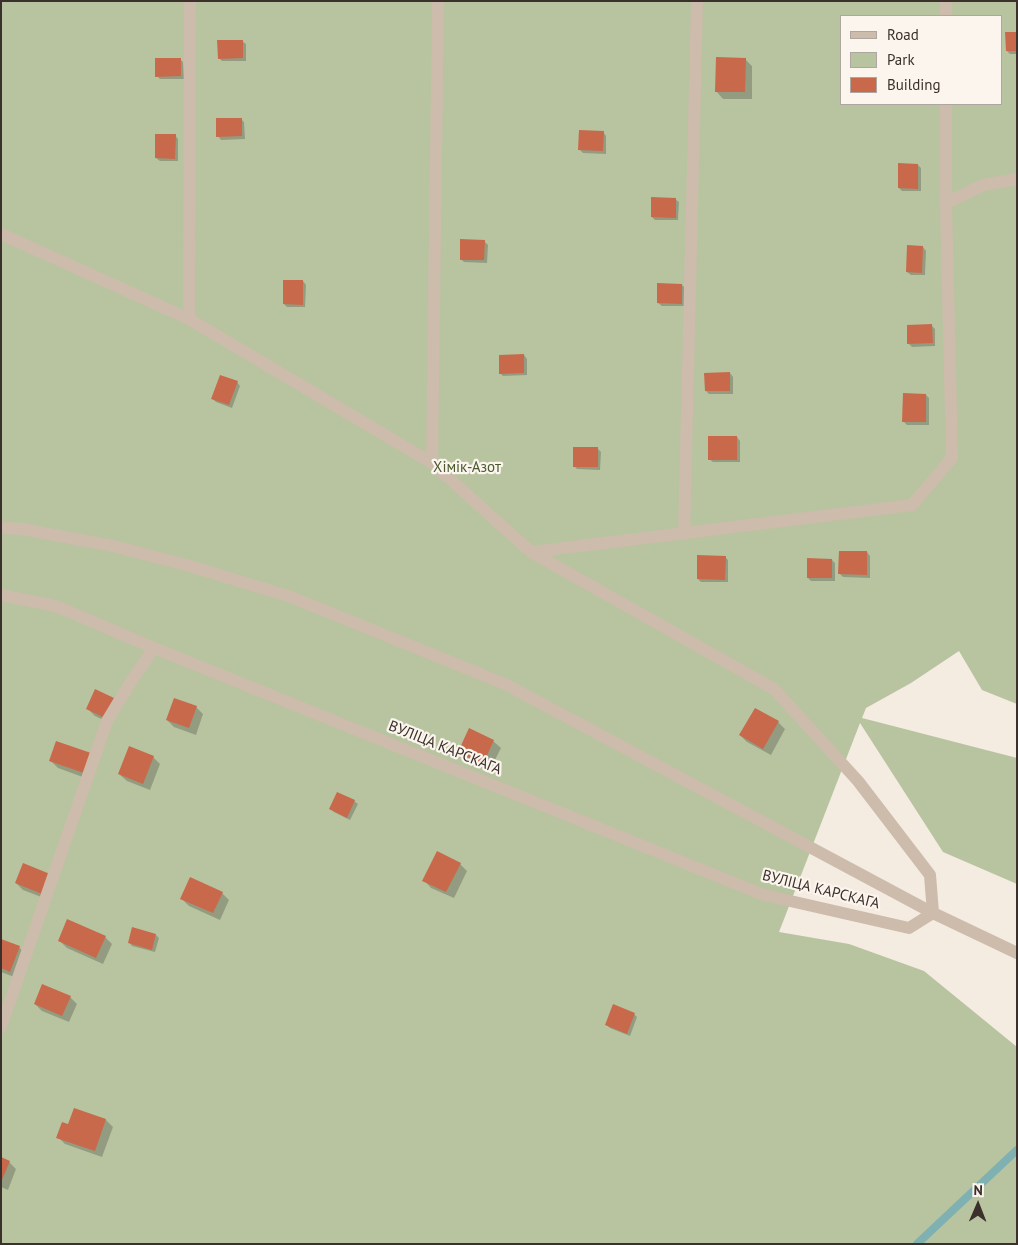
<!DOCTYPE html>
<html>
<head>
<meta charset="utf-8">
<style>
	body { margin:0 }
	#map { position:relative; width:1018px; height:1245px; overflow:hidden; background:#f4ebe1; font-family:"PT Sans",sans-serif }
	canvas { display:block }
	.frame { position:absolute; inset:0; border:2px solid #3b302b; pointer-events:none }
	.legend { position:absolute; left:840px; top:15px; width:162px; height:90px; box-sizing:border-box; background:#fbf5ee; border:1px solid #aea6a0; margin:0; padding:6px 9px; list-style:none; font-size:15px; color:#3b302b }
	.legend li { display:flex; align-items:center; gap:10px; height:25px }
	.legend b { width:25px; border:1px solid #aea6a0 }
	.north { position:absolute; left:953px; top:1180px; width:50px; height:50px; -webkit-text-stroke:4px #fbf5ee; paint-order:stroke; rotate:1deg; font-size:14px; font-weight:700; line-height:20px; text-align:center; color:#3b302b }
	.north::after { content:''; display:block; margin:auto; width:18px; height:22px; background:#3b302b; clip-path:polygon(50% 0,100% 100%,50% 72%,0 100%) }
</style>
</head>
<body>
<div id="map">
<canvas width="1018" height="1245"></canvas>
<div class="frame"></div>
<ul class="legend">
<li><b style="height:6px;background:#cdbbac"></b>Road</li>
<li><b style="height:14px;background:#b8c4a0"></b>Park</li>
<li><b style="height:14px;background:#c8694b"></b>Building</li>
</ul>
<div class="north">N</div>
</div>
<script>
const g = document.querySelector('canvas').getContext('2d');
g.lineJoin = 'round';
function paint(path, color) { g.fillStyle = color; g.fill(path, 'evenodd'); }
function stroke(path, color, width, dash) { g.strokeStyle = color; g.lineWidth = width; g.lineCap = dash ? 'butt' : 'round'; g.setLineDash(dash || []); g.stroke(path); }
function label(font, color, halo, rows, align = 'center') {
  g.font = font + ' "PT Sans",sans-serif'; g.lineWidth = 4.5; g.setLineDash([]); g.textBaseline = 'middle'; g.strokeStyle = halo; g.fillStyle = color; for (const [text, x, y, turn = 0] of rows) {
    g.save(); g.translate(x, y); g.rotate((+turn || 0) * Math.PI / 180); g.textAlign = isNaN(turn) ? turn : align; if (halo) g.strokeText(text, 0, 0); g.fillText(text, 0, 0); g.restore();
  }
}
paint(new Path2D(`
	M 1,1 L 1017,1 L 1017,704 L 982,690 L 959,651 L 911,683 L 866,708 L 862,718 L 1017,758 L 1017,884 L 943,852 L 860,723 L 779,932 L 849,944 L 924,971 L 1017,1047 L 1017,1244 L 1,1244 ZM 842,16 L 1002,16 L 1002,104 L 842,104 Z`), '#b8c4a0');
paint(new Path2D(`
	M 1017,33 L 1017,54 L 1010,54 L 1007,51 Z
	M 242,41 L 246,44 L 246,61 L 222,61 L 219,58 Z
	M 180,59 L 183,62 L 184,79 L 160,79 L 157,76 Z
	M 745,59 L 752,66 L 752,99 L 723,99 L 716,91 Z
	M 241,119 L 244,122 L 245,139 L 221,140 L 218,136 Z
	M 603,132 L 606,136 L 606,154 L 583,153 L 580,150 Z
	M 175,135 L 178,139 L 178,161 L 160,161 L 156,158 Z
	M 918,165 L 921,168 L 921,191 L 902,191 L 899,188 Z
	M 675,199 L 679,202 L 678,220 L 655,220 L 652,217 Z
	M 484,241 L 488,245 L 487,263 L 464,262 L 461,259 Z
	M 923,247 L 926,251 L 925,275 L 911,275 L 907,272 Z
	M 303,281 L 306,285 L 305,307 L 287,307 L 284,304 Z
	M 682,285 L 685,288 L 685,306 L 662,306 L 658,303 Z
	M 932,326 L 935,329 L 935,346 L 912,347 L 908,343 Z
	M 524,355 L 527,359 L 527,375 L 503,376 L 500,373 Z
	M 730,373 L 733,377 L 733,394 L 709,394 L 706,391 Z
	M 237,382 L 240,386 L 232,408 L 216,402 L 213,399 Z
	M 926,395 L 929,398 L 929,425 L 907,425 L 904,422 Z
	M 737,437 L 740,441 L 740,462 L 713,462 L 709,459 Z
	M 597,448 L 601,452 L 600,470 L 577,469 L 574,466 Z
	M 867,552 L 870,556 L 870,578 L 843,577 L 840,574 Z
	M 725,557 L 728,560 L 728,582 L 701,582 L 698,579 Z
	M 832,560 L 835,563 L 835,581 L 811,581 L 808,578 Z
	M 96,691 L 112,724 L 95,716 L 88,709 Z
	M 196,707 L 203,714 L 196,735 L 174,727 L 167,720 Z
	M 778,722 L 785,729 L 771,755 L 747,742 L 740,735 Z
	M 493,741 L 501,748 L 490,770 L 466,759 L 459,752 Z
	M 57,743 L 91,780 L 58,768 L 51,761 Z
	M 153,757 L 160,764 L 150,790 L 127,781 L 119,774 Z
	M 354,801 L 358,804 L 350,820 L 334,812 L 331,809 Z
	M 460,864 L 467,871 L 454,898 L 431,888 L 424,880 Z
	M 23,865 L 49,900 L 23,890 L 16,883 Z
	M 222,893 L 229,900 L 220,920 L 189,906 L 182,899 Z
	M 156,935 L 159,938 L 155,952 L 132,946 L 129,942 Z
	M 105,937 L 112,944 L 103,964 L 67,948 L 60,941 Z
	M 1,940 L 19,947 L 26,955 L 17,978 L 1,972 Z
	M 70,997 L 77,1004 L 69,1022 L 42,1011 L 35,1004 Z
	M 634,1014 L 637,1017 L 630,1036 L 610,1028 L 607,1025 Z
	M 74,1109 L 106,1120 L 113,1127 L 102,1157 L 65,1144 L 58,1137 L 69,1126 Z
	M 1,1159 L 9,1162 L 16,1169 L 8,1190 L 1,1187 Z`), '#0003');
stroke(new Path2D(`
	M 917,1244 L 1017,1150`), '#7fb0b2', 8);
paint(new Path2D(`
	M 1005,32 L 1017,32 L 1017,51 L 1006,51 Z
	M 217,40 L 243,40 L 243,58 L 218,59 Z
	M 716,57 L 746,58 L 745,92 L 715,92 Z
	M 155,58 L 181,58 L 181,76 L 155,77 Z
	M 216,118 L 242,118 L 242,136 L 216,137 Z
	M 579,130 L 604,131 L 603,151 L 578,150 Z
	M 155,134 L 176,134 L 175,159 L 155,158 Z
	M 898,163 L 918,164 L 918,189 L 898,188 Z
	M 651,197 L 676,198 L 676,218 L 651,217 Z
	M 460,239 L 485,240 L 484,260 L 460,260 Z
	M 907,245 L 923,246 L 922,273 L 906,272 Z
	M 283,280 L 303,280 L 303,305 L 283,304 Z
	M 657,283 L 682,284 L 682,304 L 657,303 Z
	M 932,324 L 933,343 L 907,344 L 907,325 Z
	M 524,354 L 524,373 L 499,374 L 499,355 Z
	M 730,372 L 730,391 L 705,391 L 704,373 Z
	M 220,375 L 238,381 L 229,405 L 211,399 Z
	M 903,393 L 926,394 L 926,422 L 902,422 Z
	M 708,436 L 737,436 L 737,460 L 708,460 Z
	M 573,447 L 598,447 L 598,467 L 573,467 Z
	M 839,551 L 867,551 L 867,575 L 838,574 Z
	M 697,555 L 726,556 L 725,580 L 697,579 Z
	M 807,558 L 832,559 L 832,578 L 807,578 Z
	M 95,689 L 114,698 L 105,718 L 86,709 Z
	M 174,698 L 197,706 L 189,728 L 166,720 Z
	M 755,708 L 779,721 L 763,749 L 739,735 Z
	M 469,728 L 494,740 L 483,764 L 458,752 Z
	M 56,741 L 91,753 L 84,773 L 49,761 Z
	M 129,746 L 154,756 L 143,784 L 118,774 Z
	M 337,792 L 355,800 L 347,818 L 329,809 Z
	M 437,851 L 461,863 L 446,892 L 422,881 Z
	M 23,863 L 50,874 L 42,894 L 15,883 Z
	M 190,877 L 223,892 L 213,913 L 180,899 Z
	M 67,919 L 106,936 L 96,958 L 58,941 Z
	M 132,927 L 156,934 L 152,950 L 128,943 Z
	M 1,939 L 20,946 L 10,972 L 1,968 Z
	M 42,984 L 71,996 L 62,1016 L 34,1004 Z
	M 613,1004 L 635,1013 L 627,1034 L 605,1025 Z
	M 74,1108 L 106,1119 L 95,1151 L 56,1138 L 62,1122 L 68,1124 Z
	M 1,1157 L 10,1161 L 1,1182 Z`), '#c8694b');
stroke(new Path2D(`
	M 946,16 L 946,1
	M 946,203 L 946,104
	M 189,319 L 190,1
	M 432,463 L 438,1
	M 684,534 L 697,1
	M 531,552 L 912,505 L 952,458 L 946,203 L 983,185 L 1017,179
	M 1,595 L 56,606 L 154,648 L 130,683 L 107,721 L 1,1027`), '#cdbbac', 12);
stroke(new Path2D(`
	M 1,234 L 189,319 L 432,463 L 531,552 L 774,689 L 858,781 L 930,875 L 933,913 L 909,928 L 764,895 L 154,648
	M 1,528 L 22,529 L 113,546 L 190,566 L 291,597 L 505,684 L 933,913 L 1017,953`), '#cdbbac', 12);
label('15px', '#4a5a2e', '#fbf5ee', [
	["Хімік-Азот",467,468]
]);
label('15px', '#3b302b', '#fbf5ee', [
	["ВУЛІЦА КАРСКАГА",445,748,22],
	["ВУЛІЦА КАРСКАГА",821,890,14]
]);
</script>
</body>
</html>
